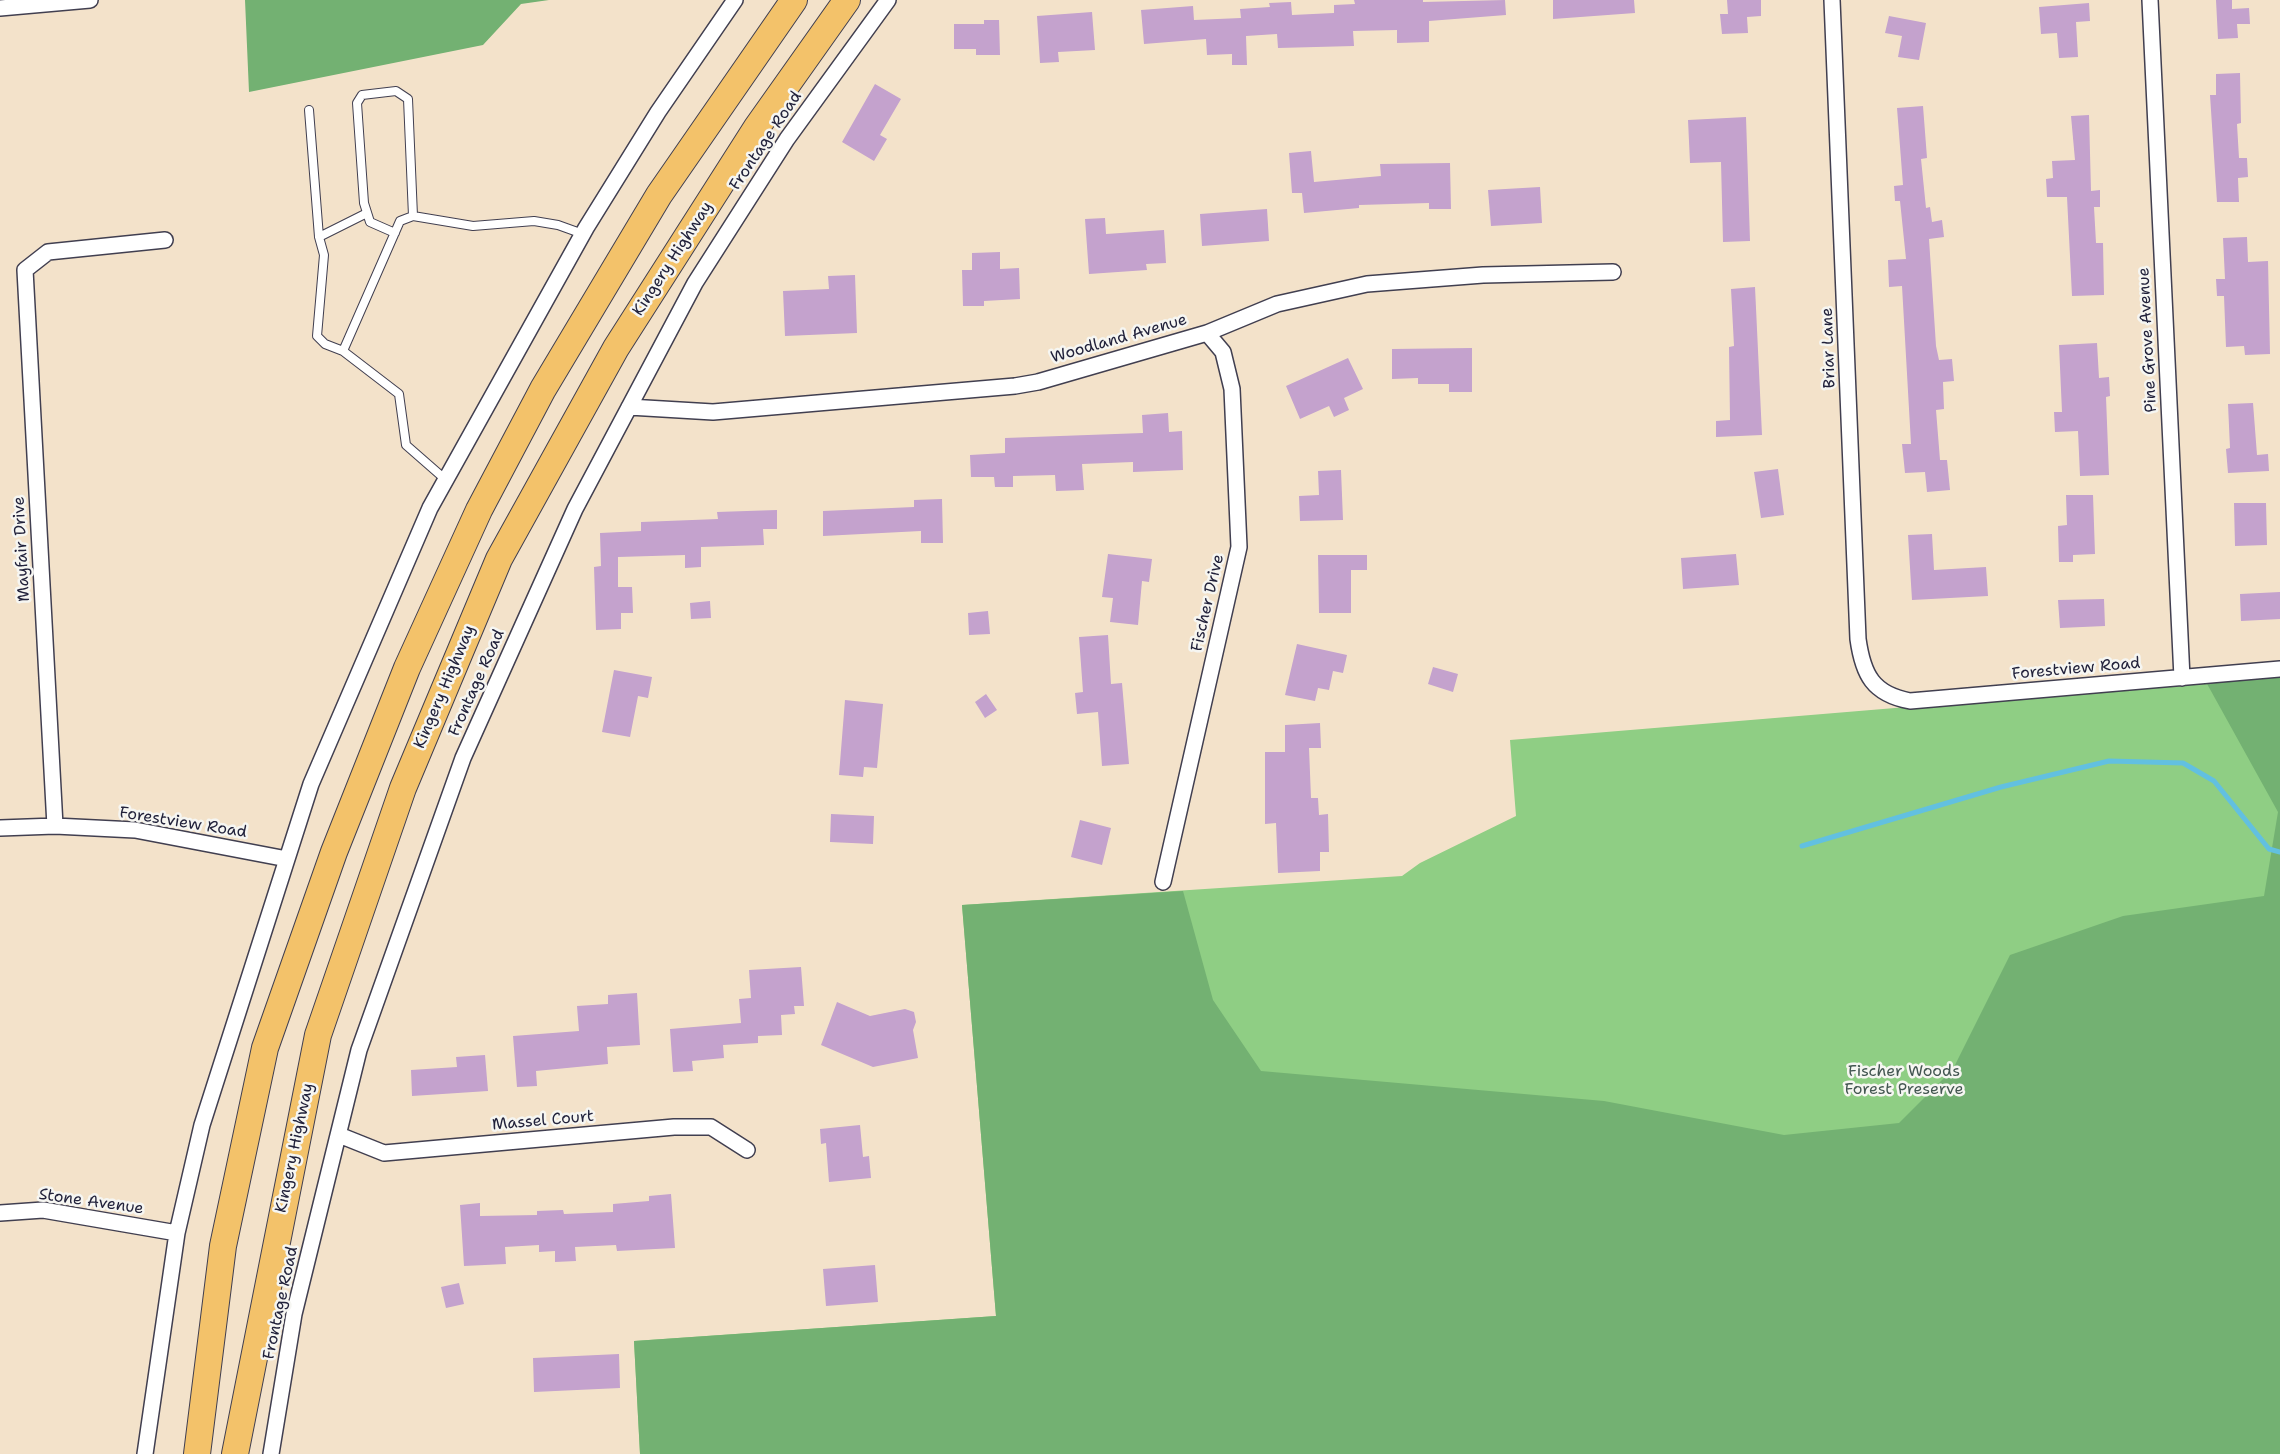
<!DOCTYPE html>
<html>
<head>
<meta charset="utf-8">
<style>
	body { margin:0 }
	canvas { display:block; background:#f3e2ca }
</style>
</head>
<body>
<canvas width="2280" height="1454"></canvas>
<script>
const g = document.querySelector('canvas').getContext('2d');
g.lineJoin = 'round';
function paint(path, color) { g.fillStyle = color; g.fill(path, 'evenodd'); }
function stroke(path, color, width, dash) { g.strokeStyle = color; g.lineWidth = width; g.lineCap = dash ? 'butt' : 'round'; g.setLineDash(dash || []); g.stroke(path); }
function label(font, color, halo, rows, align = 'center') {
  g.font = font + ' "Shantell Sans",sans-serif'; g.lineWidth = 5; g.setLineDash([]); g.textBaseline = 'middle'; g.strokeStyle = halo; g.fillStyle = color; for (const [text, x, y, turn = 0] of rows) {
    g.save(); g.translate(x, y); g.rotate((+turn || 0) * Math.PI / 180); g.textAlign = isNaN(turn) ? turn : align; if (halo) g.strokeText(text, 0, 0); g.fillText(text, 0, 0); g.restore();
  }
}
paint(new Path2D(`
	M 2280,676 L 2280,1454 L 640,1454 L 634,1341 L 996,1316 L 962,905 L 1402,876 L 1420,863 L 1516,816 L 1510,740 Z`), '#8fce84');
paint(new Path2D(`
	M 245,0 L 549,0 L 521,4 L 483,45 L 249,92 Z
	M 2280,676 L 2280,1454 L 640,1454 L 634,1341 L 996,1316 L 962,905 L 1183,891 L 1213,1000 L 1261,1071 L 1604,1101 L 1784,1135 L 1899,1123 L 1953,1069 L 2010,955 L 2123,916 L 2264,896 L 2278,812 L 2206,682 Z`), '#73b172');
stroke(new Path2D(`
	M 1802,846 L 2001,787 L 2109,761 L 2183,763 L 2214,781 L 2269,849 L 2280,852`), '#62c0e0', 5);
paint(new Path2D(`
	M 1354,0 L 1423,0 L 1423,2 L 1505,0 L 1506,15 L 1429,21 L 1429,42 L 1397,43 L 1397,30 L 1353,31 L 1354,46 L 1278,48 L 1277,34 L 1246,36 L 1247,65 L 1232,65 L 1232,54 L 1207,55 L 1206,39 L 1144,44 L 1141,10 L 1193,6 L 1194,20 L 1241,18 L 1240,9 L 1270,7 L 1269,3 L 1291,2 L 1292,15 L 1334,13 L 1334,5 L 1355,4 Z
	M 1553,0 L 1634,0 L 1635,13 L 1553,19 Z
	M 1727,0 L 1761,0 L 1761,16 L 1747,17 L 1748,33 L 1722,34 L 1720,14 L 1728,14 Z
	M 2216,0 L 2232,0 L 2232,9 L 2249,8 L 2250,24 L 2237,24 L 2238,38 L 2218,39 Z
	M 2089,3 L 2090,21 L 2076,22 L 2078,57 L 2059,58 L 2057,33 L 2041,34 L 2039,7 Z
	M 1092,12 L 1095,50 L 1058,52 L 1059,62 L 1040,63 L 1037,16 Z
	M 1889,16 L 1926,23 L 1919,60 L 1898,57 L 1902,36 L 1885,33 Z
	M 984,20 L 999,20 L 1000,55 L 976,55 L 976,49 L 954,49 L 954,24 L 984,24 Z
	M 2240,73 L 2241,123 L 2237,124 L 2239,158 L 2247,158 L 2248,177 L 2238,178 L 2239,202 L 2217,202 L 2210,95 L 2216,95 L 2216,74 Z
	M 875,84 L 901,99 L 880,135 L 887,139 L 874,161 L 842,142 Z
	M 1923,106 L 1927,158 L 1921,159 L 1926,208 L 1930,207 L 1932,222 L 1942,220 L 1944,237 L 1929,239 L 1936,346 L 1939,360 L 1952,359 L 1954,381 L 1943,382 L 1944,409 L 1936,410 L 1940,460 L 1947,460 L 1950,490 L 1927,492 L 1925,472 L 1905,473 L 1902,444 L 1911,444 L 1902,286 L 1889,287 L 1888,260 L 1906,259 L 1900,201 L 1895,201 L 1894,186 L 1903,185 L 1897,108 Z
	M 2089,115 L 2091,191 L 2100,190 L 2100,207 L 2094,207 L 2096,243 L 2103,243 L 2104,295 L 2072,296 L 2067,197 L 2047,197 L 2046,179 L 2053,178 L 2052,161 L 2075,160 L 2071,116 Z
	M 1746,117 L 1750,241 L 1723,242 L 1721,162 L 1690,163 L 1688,120 Z
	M 1311,151 L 1314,182 L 1381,176 L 1380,164 L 1450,163 L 1451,209 L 1429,209 L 1429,203 L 1359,205 L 1359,208 L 1304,213 L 1302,193 L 1292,193 L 1289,153 Z
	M 1540,187 L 1542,223 L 1491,226 L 1488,190 Z
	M 1267,209 L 1269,241 L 1202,246 L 1200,214 Z
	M 1105,218 L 1106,234 L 1164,230 L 1166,263 L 1146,264 L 1147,270 L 1089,274 L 1085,219 Z
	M 2247,237 L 2248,262 L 2268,261 L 2270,354 L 2245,355 L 2244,346 L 2226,347 L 2224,296 L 2217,296 L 2216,279 L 2225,279 L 2223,238 Z
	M 1000,252 L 1000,269 L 1019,268 L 1020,299 L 984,301 L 984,306 L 963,306 L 962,270 L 972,270 L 972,253 Z
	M 855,275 L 857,333 L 785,336 L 783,291 L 829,289 L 828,276 Z
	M 1755,287 L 1762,435 L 1716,437 L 1716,421 L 1730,420 L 1729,347 L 1734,346 L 1731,289 Z
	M 2097,343 L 2099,378 L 2109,377 L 2110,396 L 2106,397 L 2109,475 L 2080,476 L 2078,431 L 2055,432 L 2054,412 L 2062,412 L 2059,345 Z
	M 1472,348 L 1472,392 L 1449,392 L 1449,384 L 1418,384 L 1418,378 L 1392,379 L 1392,349 Z
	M 1348,358 L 1363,389 L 1344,398 L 1349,410 L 1334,417 L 1329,406 L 1300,419 L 1286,386 Z
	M 2253,403 L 2257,455 L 2268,454 L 2269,471 L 2228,473 L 2226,449 L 2230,448 L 2228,404 Z
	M 1168,413 L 1169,432 L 1182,431 L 1183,470 L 1133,472 L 1133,462 L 1082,464 L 1084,490 L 1056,491 L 1055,475 L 1013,476 L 1013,487 L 995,487 L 994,477 L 971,477 L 970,455 L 1005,453 L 1005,438 L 1143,433 L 1142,415 Z
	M 1778,469 L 1784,515 L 1761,518 L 1754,472 Z
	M 1341,470 L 1343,520 L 1300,521 L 1299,496 L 1319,495 L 1318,471 Z
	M 2066,495 L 2093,495 L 2095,554 L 2073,555 L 2073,562 L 2059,562 L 2058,526 L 2067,525 Z
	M 942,499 L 943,543 L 921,543 L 921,531 L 823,536 L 823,511 L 914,507 L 914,500 Z
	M 2234,503 L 2266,503 L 2267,545 L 2235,546 Z
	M 777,510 L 777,529 L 763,529 L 764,545 L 701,547 L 701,567 L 685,568 L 685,555 L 618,557 L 618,587 L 632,587 L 633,613 L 621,613 L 621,629 L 596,630 L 594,567 L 601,566 L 600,533 L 641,531 L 641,522 L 718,519 L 717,512 Z
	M 1932,534 L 1934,570 L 1986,567 L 1988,596 L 1912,600 L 1908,535 Z
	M 1108,554 L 1152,559 L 1149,582 L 1142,581 L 1138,625 L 1110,622 L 1113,598 L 1102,597 Z
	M 1736,554 L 1739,585 L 1683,589 L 1681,558 Z
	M 1318,555 L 1367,555 L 1367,570 L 1351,570 L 1351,613 L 1319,613 Z
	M 2280,592 L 2280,619 L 2241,621 L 2240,594 Z
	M 2104,599 L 2105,626 L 2060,628 L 2058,600 Z
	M 710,601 L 711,618 L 691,619 L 690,603 Z
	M 988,611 L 990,634 L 969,635 L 968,613 Z
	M 1108,635 L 1111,684 L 1122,683 L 1129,764 L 1102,766 L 1098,712 L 1077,714 L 1075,693 L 1083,692 L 1079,637 Z
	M 1297,644 L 1347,655 L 1343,673 L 1333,671 L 1329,690 L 1318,688 L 1315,701 L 1285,695 Z
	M 1433,667 L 1458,674 L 1453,692 L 1428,684 Z
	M 614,670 L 652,677 L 648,698 L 638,696 L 630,737 L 602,732 Z
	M 986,694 L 997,710 L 985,718 L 975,702 Z
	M 845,700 L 883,704 L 877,768 L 864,767 L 863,777 L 839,775 Z
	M 1320,723 L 1321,748 L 1309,748 L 1311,798 L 1318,798 L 1319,815 L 1328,814 L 1329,852 L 1320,852 L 1320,871 L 1278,873 L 1276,823 L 1265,824 L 1265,752 L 1285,752 L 1285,725 Z
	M 831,814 L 874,816 L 873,844 L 830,842 Z
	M 1080,820 L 1111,828 L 1102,865 L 1071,857 Z
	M 801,967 L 804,1006 L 794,1006 L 795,1014 L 781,1015 L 782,1035 L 758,1036 L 758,1043 L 723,1045 L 724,1058 L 692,1061 L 693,1071 L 673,1072 L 670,1029 L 741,1023 L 739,999 L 751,998 L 749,970 Z
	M 637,993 L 640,1045 L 607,1047 L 608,1064 L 536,1071 L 537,1086 L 517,1087 L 513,1036 L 579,1031 L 577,1006 L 608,1004 L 608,995 Z
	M 837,1002 L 870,1016 L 905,1009 L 914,1012 L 916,1022 L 913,1030 L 918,1058 L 873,1067 L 821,1045 Z
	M 485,1055 L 488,1091 L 412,1096 L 411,1070 L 457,1067 L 456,1057 Z
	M 860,1125 L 863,1157 L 869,1156 L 871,1178 L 829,1182 L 826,1143 L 821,1144 L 820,1129 Z
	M 671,1194 L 675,1248 L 617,1251 L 616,1245 L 575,1247 L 576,1261 L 555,1262 L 555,1251 L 539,1252 L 539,1245 L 505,1247 L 506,1264 L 464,1266 L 460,1205 L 480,1203 L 480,1216 L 537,1215 L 537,1211 L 563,1210 L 564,1214 L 613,1212 L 613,1204 L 649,1201 L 649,1196 Z
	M 875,1265 L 878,1302 L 826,1306 L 823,1269 Z
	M 459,1283 L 464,1304 L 446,1308 L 441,1287 Z
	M 619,1354 L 620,1388 L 534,1392 L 533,1358 Z`), '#c4a2cd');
const service = new Path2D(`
	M 309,110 L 319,237 L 324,255 L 317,336 L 325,344 L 343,351
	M 395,233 L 370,222 L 364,203 L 357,103 L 362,95 L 396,91 L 408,99 L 413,216
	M 319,237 L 367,213
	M 446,480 L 406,445 L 399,394 L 343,351 L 400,221 L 413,216 L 473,226 L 534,221 L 558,225 L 583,234`);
const minor = new Path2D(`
	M 1832,0 L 1858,639 C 1863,675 1873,694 1910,701 L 2280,669
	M 2150,0 L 2182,678
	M 0,8 L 90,0
	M 629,407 L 713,412 L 1015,386 L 1038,382 L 1207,333 L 1277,304 L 1367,284 L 1483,275 L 1613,272
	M 55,826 L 25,270 L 48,252 L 165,240
	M 0,828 L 55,826 L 135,830 L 287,859
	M 1163,882 L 1239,547 L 1232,389 L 1223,352 L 1207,333
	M 339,1135 L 384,1153 L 674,1127 L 711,1127 L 747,1150
	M 0,1213 L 43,1210 L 177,1233
	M 145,1454 L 177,1233 L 202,1125 L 311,784 L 430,508 L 586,228 L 658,112 L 735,0
	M 271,1454 L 294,1314 L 359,1050 L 463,758 L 575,509 L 695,283 L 787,139 L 888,0`);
const trunk = new Path2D(`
	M 197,1454 L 223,1246 L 265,1048 L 334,852 L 407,668 L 479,510 L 543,389 L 659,195 L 794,0
	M 235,1454 L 318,1035 L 403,788 L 499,559 L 616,348 L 757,127 L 847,0`);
stroke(service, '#413f50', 10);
stroke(minor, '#413f50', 18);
stroke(trunk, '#413f50', 28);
stroke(service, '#fff', 8);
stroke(minor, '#fff', 15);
stroke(trunk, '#f3c26a', 26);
label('16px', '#22223b', '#f6f6f2', [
	["Frontage Road",766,141,-56],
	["Kingery Highway",673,259,-57],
	["Woodland Avenue",1119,339,-16],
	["Pine Grove Avenue",2148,340,-93],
	["Briar Lane",1829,348,-92],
	["Mayfair Drive",22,549,-93],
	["Fischer Drive",1208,603,-77],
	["Forestview Road",2076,669,-5],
	["Frontage Road",477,683,-66],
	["Kingery Highway",445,687,-67],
	["Forestview Road",183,823,9],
	["Massel Court",543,1121,-5],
	["Kingery Highway",295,1148,-78],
	["Stone Avenue",91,1202,8],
	["Frontage Road",281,1303,-78]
]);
label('16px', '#435651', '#f6f6f2', [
	["Fischer Woods",1904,1072],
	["Forest Preserve",1904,1090]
]);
</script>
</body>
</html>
